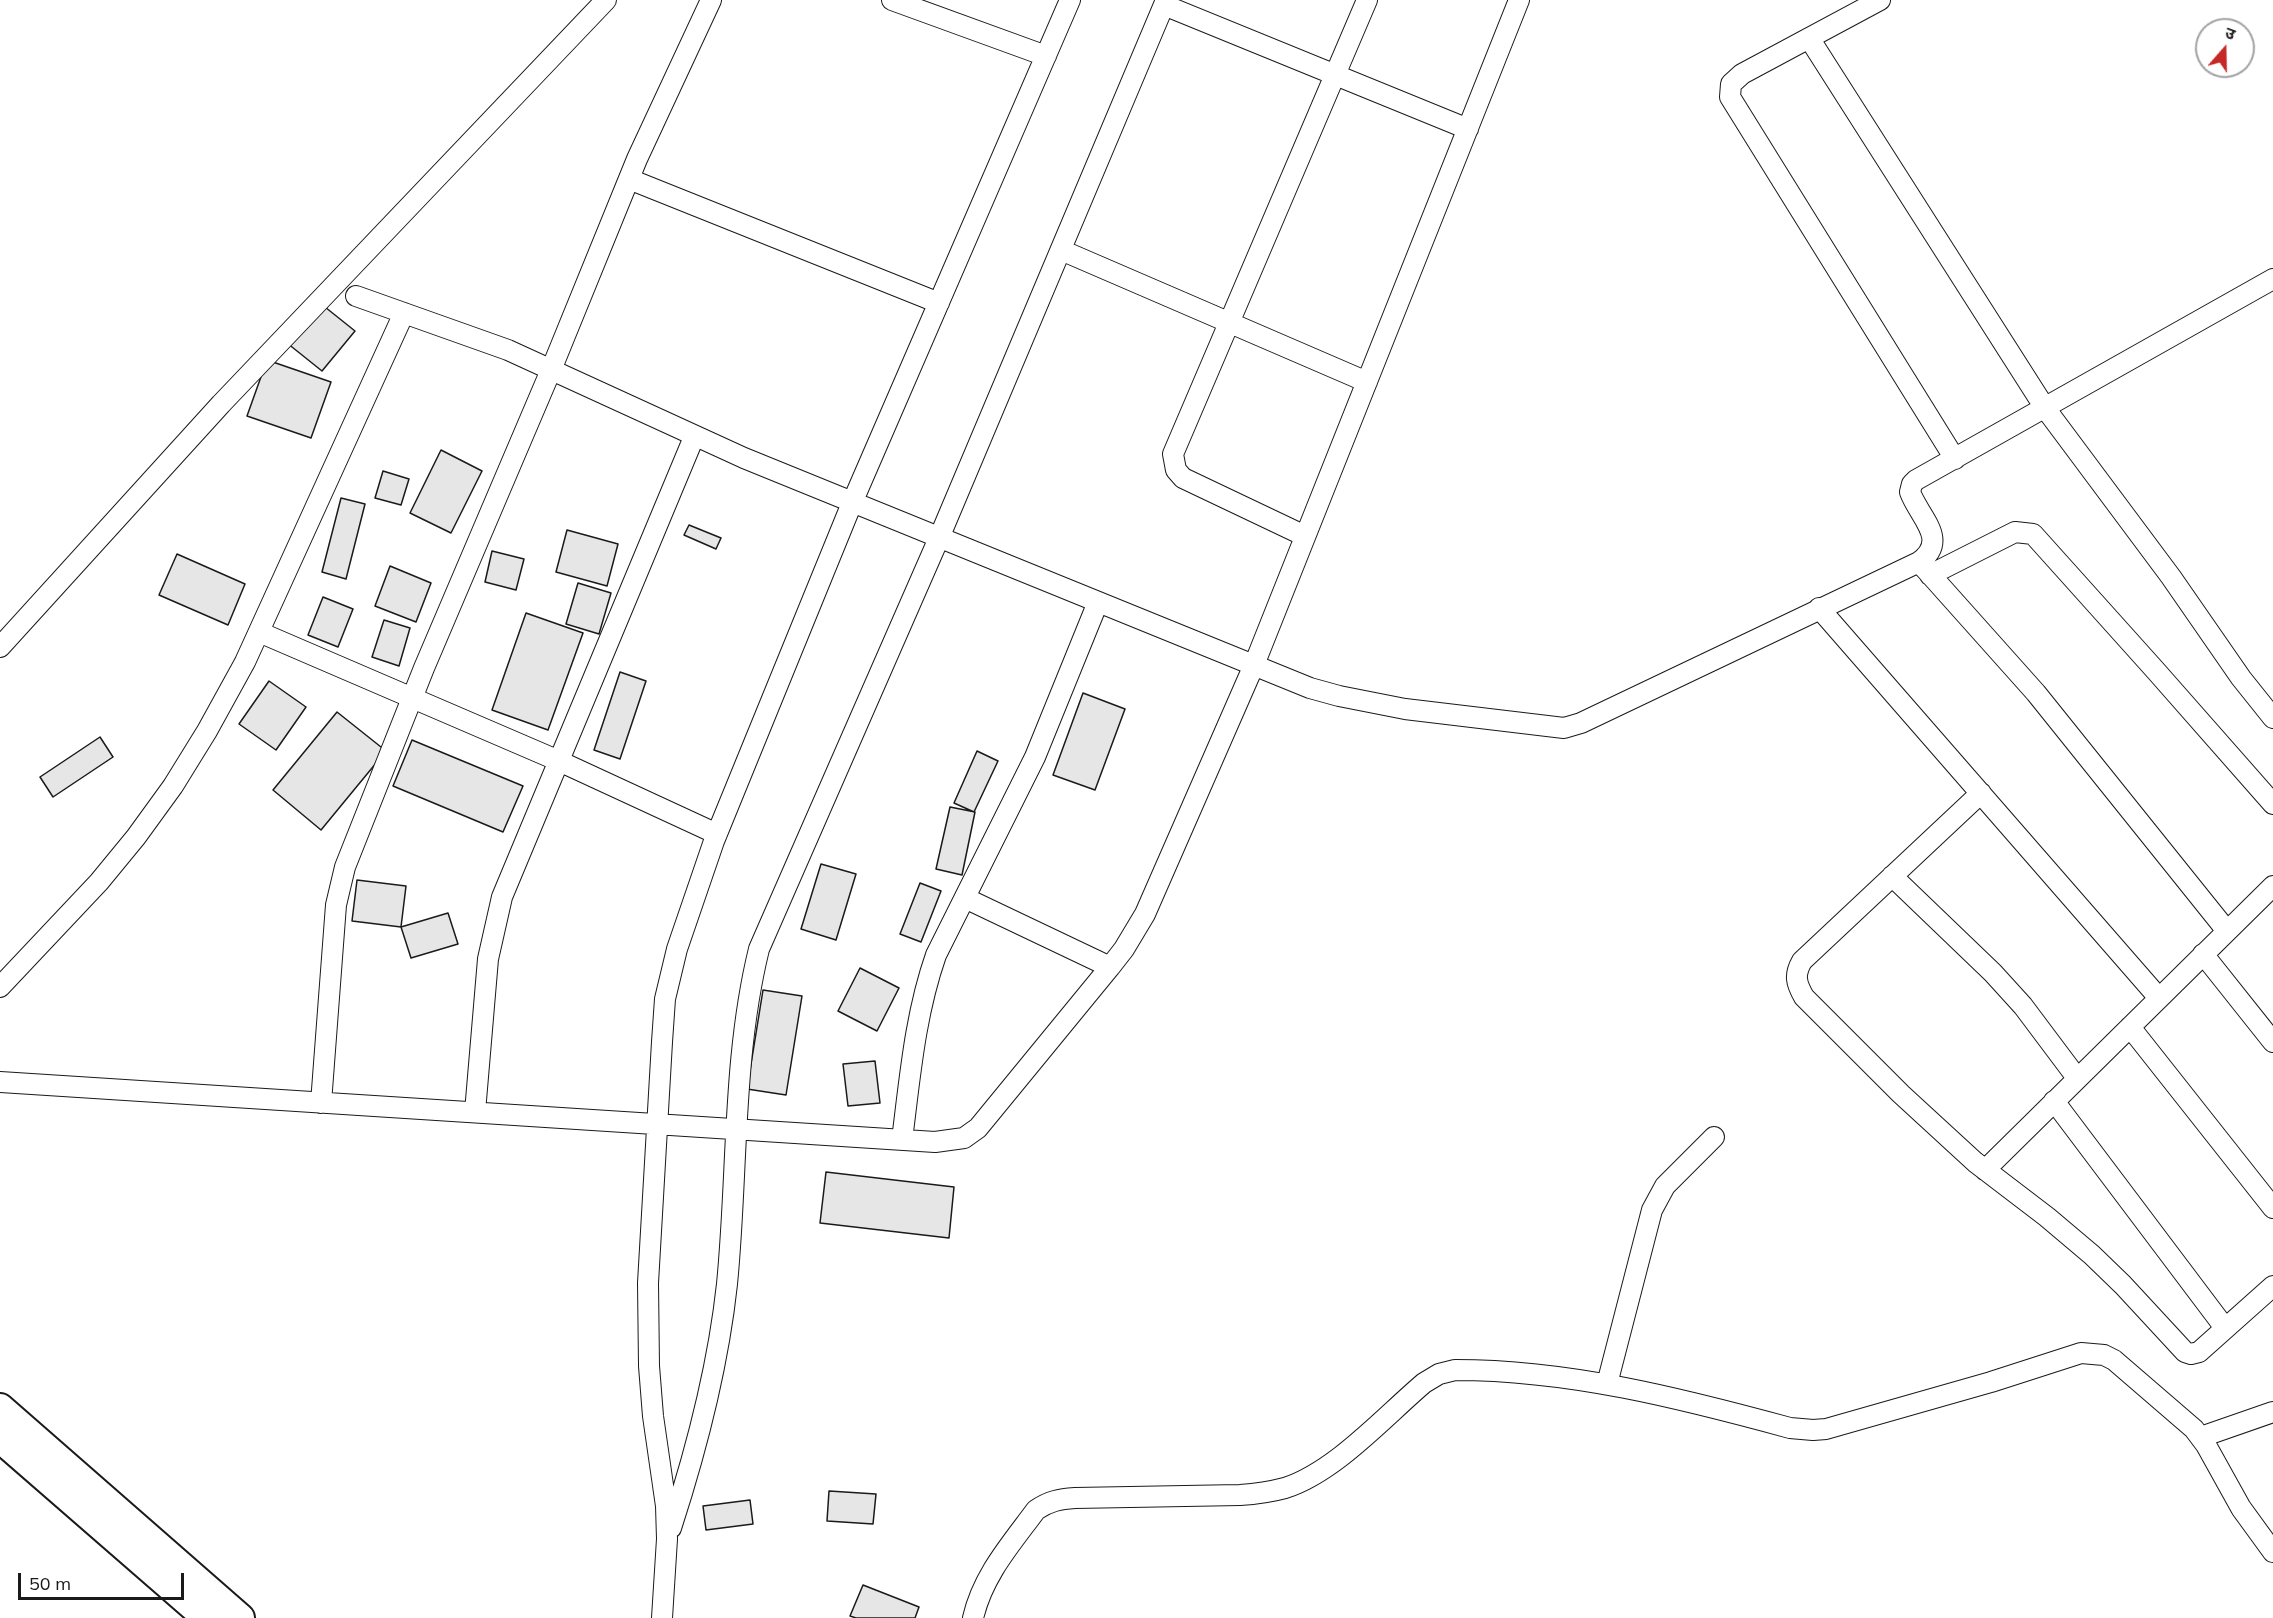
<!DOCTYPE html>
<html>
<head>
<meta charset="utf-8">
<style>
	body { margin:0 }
	#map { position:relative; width:2273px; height:1618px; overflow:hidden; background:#fff; font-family:Mulish,"Noto Sans Devanagari",sans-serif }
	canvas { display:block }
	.north { position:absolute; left:2195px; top:18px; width:60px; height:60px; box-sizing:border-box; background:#fff; border:2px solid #a3a3a3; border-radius:50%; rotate:20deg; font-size:16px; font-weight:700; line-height:24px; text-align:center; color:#1a1a1a }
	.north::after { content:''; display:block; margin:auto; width:21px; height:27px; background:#c62828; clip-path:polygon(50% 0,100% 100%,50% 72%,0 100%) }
	.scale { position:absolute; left:18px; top:1573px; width:166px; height:27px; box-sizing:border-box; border:3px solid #1a1a1a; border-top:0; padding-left:8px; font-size:18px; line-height:21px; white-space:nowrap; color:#1a1a1a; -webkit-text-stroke:4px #fff; paint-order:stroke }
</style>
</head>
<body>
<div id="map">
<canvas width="2273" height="1618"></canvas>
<div class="north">उ</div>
<div class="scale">50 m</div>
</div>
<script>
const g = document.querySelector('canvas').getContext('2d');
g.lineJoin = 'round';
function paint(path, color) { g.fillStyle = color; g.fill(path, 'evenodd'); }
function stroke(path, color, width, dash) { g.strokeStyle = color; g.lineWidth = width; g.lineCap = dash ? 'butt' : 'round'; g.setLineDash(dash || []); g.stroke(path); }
const building = new Path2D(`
	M 320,303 L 355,331 L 322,371 L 287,343 Z
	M 267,360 L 331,382 L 311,438 L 247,416 Z
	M 441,450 L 482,471 L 451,533 L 410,513 Z
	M 383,471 L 409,479 L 401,505 L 375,498 Z
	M 341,498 L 365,504 L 346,579 L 322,572 Z
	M 689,525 L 721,538 L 716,549 L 684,535 Z
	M 567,530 L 618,544 L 607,586 L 556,572 Z
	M 492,551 L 524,559 L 516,590 L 485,582 Z
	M 177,554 L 245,584 L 228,625 L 159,595 Z
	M 390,566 L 431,583 L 416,622 L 375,606 Z
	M 578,583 L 611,593 L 599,634 L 566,624 Z
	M 323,597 L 353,609 L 338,647 L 308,635 Z
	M 526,613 L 583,633 L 548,730 L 492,710 Z
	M 384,620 L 410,628 L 399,666 L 372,657 Z
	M 620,672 L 646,681 L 620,759 L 594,750 Z
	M 269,681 L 306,707 L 276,750 L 239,724 Z
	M 1083,693 L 1125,709 L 1095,790 L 1053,775 Z
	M 337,712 L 386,751 L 321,830 L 273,790 Z
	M 100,737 L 113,757 L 53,797 L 40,777 Z
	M 412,740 L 523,786 L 503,832 L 393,786 Z
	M 977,751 L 998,761 L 974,812 L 954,803 Z
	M 950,807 L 975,812 L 962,875 L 936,869 Z
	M 821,864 L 856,874 L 836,940 L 801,929 Z
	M 357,880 L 406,886 L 401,927 L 352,921 Z
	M 920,883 L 941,891 L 921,942 L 900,934 Z
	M 448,913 L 458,944 L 411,958 L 401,927 Z
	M 860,968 L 899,988 L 877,1031 L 838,1011 Z
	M 763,990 L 802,996 L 786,1095 L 747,1089 Z
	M 875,1061 L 880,1103 L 848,1106 L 843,1064 Z
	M 826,1172 L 954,1187 L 949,1238 L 820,1223 Z
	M 829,1491 L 876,1494 L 873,1524 L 827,1521 Z
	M 750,1500 L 753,1524 L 706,1530 L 703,1506 Z
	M 863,1585 L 919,1607 L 915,1618 L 856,1618 L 850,1616 Z`);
paint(building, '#e6e6e6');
stroke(building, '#1a1a1a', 1.5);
const street = new Path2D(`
	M 892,0 L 1046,56
	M 1880,0 L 1742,74 L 1731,84 L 1730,97 L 1955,459
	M 1164,5 L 1468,129
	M 1809,38 L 2045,408 L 2171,577 L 2241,678 L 2273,718
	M 629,179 L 939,303
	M 1061,250 L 1367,382
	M 356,296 L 508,350 L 744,458 L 1310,688 L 1339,696 L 1405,709 L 1564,728 L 1581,723 L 1919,562 C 1950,540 1919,517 1910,492 L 1912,484 L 1916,480 L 2273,279
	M 1305,536 L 1183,478 L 1176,470 L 1173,454 L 1367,0
	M 1919,562 L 2036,693 L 2227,931
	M 1930,575 L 2015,532 L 2033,534 L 2156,671 L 2273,804
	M 1819,608 L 2159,998
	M 259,632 L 559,761 L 717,834
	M 0,647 L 221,404 L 606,0
	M 1981,793 L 1802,961 C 1794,975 1796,983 1804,997 L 1901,1094 L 1975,1162 L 2047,1217 L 2092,1255 L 2123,1285 L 2185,1352 L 2191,1354 L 2199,1352 L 2273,1286
	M 1892,876 L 1993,973 L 2023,1006 L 2077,1078
	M 965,898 L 1110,967
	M 2203,954 L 2273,1042
	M 0,987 L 99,882 L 136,837 L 173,786 L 207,731 L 245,662 L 404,313
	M 2130,1027 L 2273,1208
	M 0,1082 L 935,1142 L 964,1138 L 978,1128 L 1110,967 L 1124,949 L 1145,914 L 1254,665 L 1519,0
	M 2054,1101 L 2225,1328
	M 321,1103 L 336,905 L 345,867 L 424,668 L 551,370 L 637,159 L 711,0
	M 475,1112 L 488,959 L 502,897 L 694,437
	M 902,1140 C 910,1077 915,1015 936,955 L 1035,757 L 1098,602
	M 1985,1170 L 2273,886
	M 1607,1384 L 1652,1210 L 1665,1186 L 1714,1137
	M 2201,1437 L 2273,1412
	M 671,1528 C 697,1448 718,1368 727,1284 C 738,1173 732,1059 759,949 L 939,538 L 1166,0
	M 662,1618 L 667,1539 L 666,1506 L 653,1416 L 649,1366 L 648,1283 L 662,1042 L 665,999 L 677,949 L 714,841 L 852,503 L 1070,0
	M 973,1618 C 983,1575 1011,1544 1036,1510 C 1049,1501 1060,1499 1075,1498 L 1240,1495 C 1255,1494 1270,1492 1285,1488 C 1335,1472 1384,1417 1424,1383 L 1439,1374 L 1455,1370 C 1569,1370 1680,1398 1790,1428 L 1813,1430 L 1826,1429 L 1991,1382 L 2081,1353 L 2104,1355 L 2114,1360 L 2194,1429 L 2206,1445 L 2241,1508 L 2273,1552`);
const secondary = new Path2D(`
	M 0,1408 L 240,1618
	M 0,1438 L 207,1618`);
stroke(street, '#1a1a1a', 22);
stroke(secondary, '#1a1a1a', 32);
stroke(street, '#fff', 20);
stroke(secondary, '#fff', 28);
</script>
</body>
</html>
